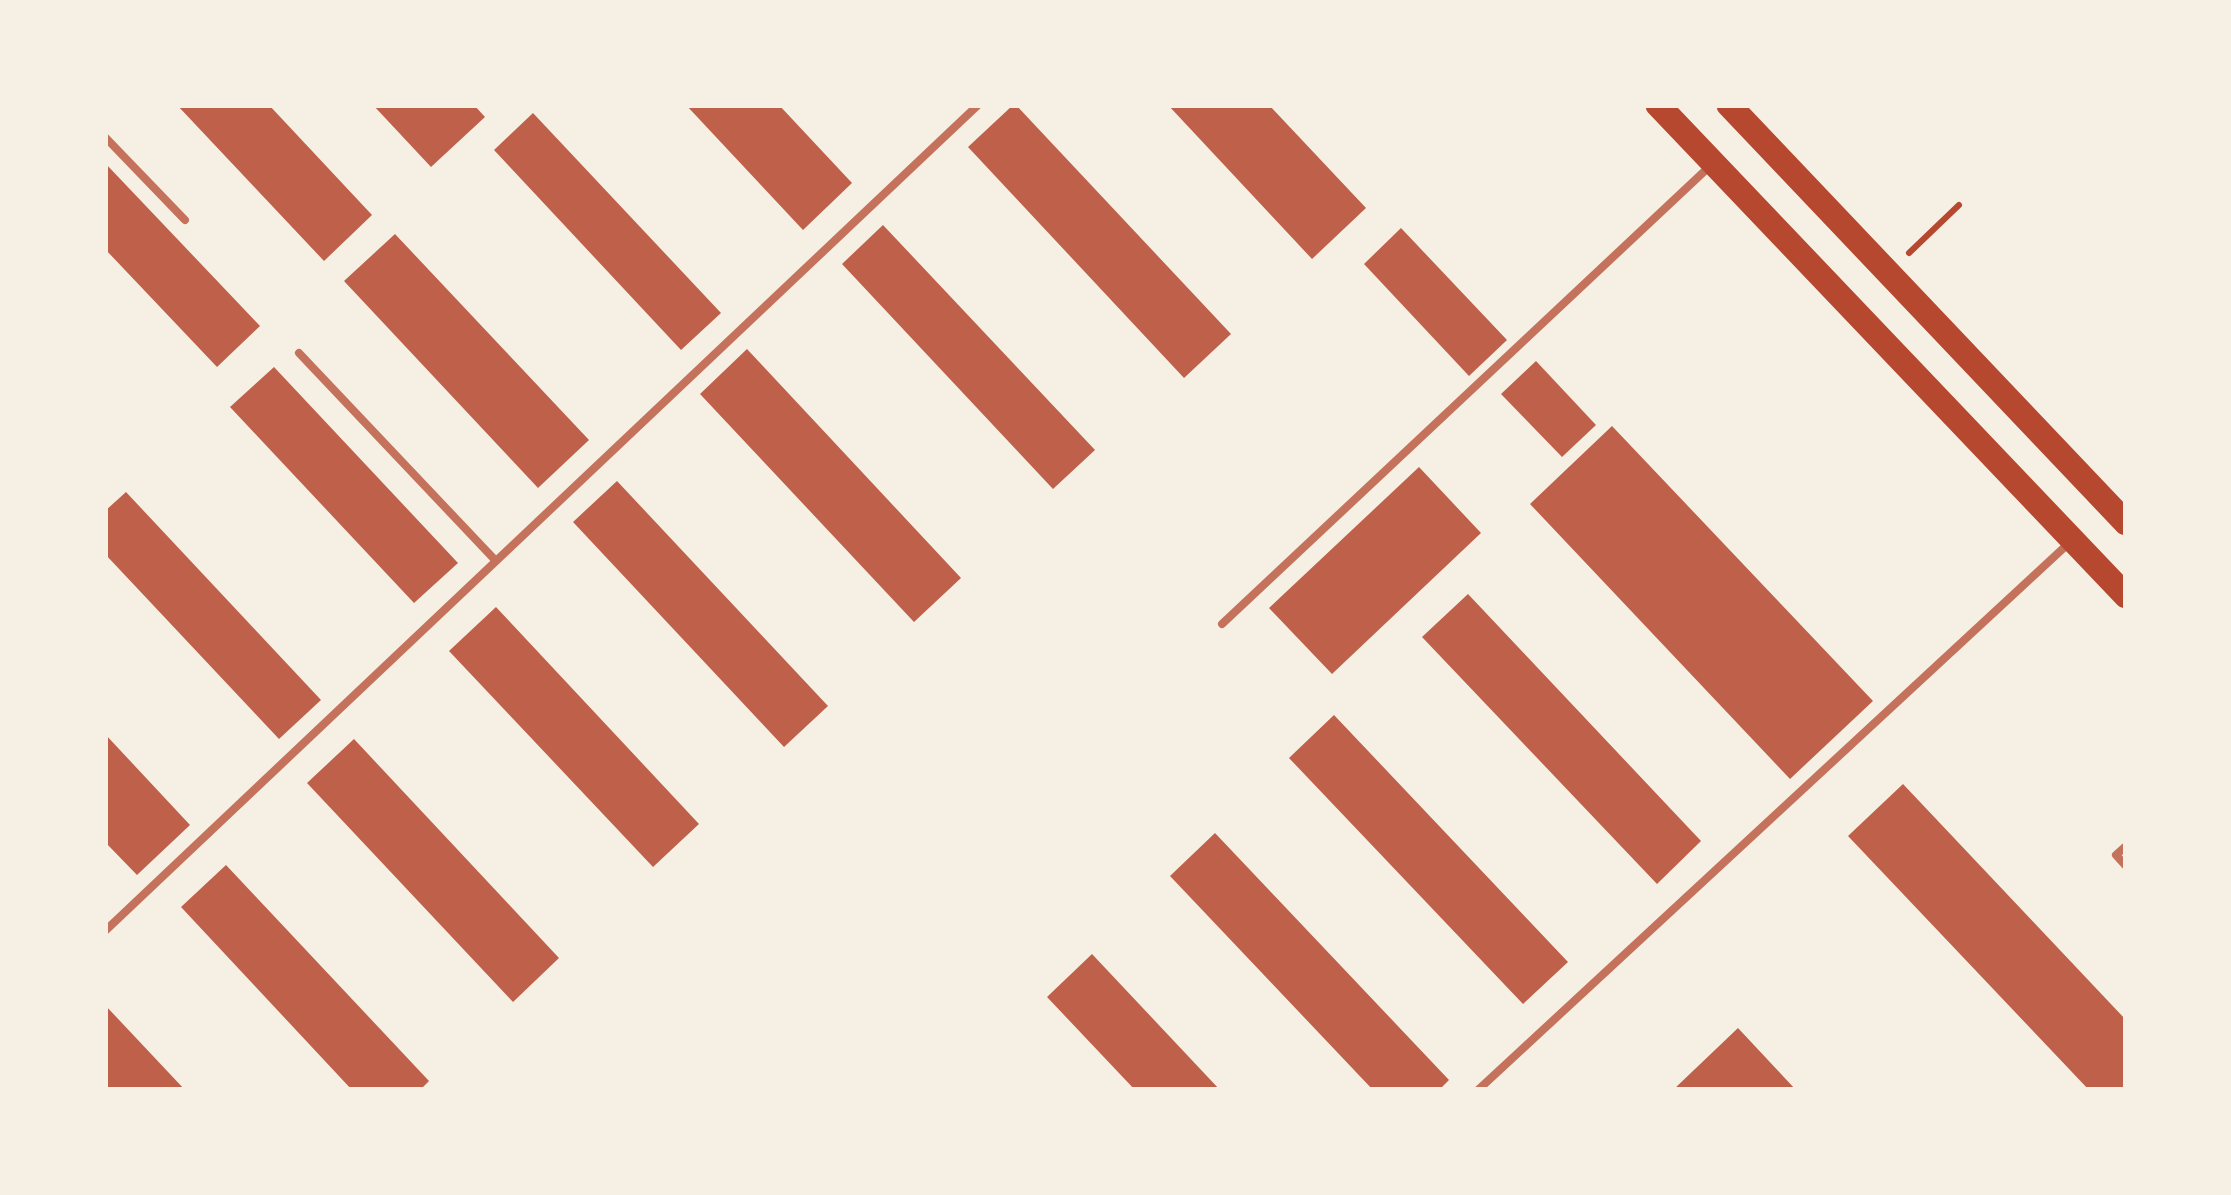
<!DOCTYPE html>
<html>
<head>
<meta charset="utf-8">
<style>
	body { margin:0 }
	#map { position:relative; width:2231px; height:1195px; overflow:hidden; background:#f6efe4; font-family:Figtree,sans-serif }
	canvas { display:block }
	.frame { position:absolute; inset:0; border:108px solid #f6efe4; pointer-events:none }
</style>
</head>
<body>
<div id="map">
<canvas width="2231" height="1195"></canvas>
<div class="frame"></div>
</div>
<script>
const g = document.querySelector('canvas').getContext('2d');
g.lineJoin = 'round';
function paint(path, color) { g.fillStyle = color; g.fill(path, 'evenodd'); }
function stroke(path, color, width, dash) { g.strokeStyle = color; g.lineWidth = width; g.lineCap = dash ? 'butt' : 'round'; g.setLineDash(dash || []); g.stroke(path); }
paint(new Path2D(`
	M 177,105 L 269,105 L 372,215 L 324,261 Z
	M 373,105 L 474,105 L 485,117 L 431,167 Z
	M 686,105 L 779,105 L 852,183 L 803,230 Z
	M 1013,105 L 1016,105 L 1231,334 L 1184,378 L 968,147 Z
	M 1168,105 L 1269,105 L 1366,208 L 1312,259 Z
	M 533,113 L 721,313 L 681,350 L 494,150 Z
	M 105,163 L 260,326 L 217,367 L 105,249 Z
	M 883,225 L 1095,450 L 1053,489 L 842,264 Z
	M 1401,228 L 1507,340 L 1469,376 L 1364,264 Z
	M 395,234 L 589,440 L 538,488 L 344,281 Z
	M 747,349 L 961,578 L 914,622 L 700,394 Z
	M 1536,361 L 1596,425 L 1562,457 L 1501,394 Z
	M 274,367 L 458,563 L 414,603 L 230,407 Z
	M 1612,426 L 1873,701 L 1790,779 L 1530,504 Z
	M 1419,467 L 1481,533 L 1332,674 L 1269,608 Z
	M 617,481 L 828,706 L 784,747 L 573,522 Z
	M 126,492 L 321,700 L 279,739 L 105,554 L 105,511 Z
	M 1468,594 L 1701,841 L 1657,884 L 1422,637 Z
	M 496,607 L 699,824 L 653,867 L 449,651 Z
	M 1334,715 L 1568,962 L 1523,1004 L 1289,758 Z
	M 105,734 L 190,825 L 137,875 L 105,842 Z
	M 354,739 L 559,958 L 513,1002 L 307,783 Z
	M 1903,784 L 2126,1020 L 2126,1090 L 2089,1090 L 1848,836 Z
	M 1215,833 L 1449,1080 L 1439,1090 L 1373,1090 L 1170,876 Z
	M 226,865 L 429,1081 L 420,1090 L 352,1090 L 181,907 Z
	M 1092,954 L 1220,1090 L 1135,1090 L 1047,997 Z
	M 105,1005 L 185,1090 L 108,1090 L 105,1087 Z
	M 1738,1028 L 1796,1090 L 1673,1090 Z`), '#bf614a');
stroke(new Path2D(`
	M 1909,253 L 1959,205`), '#b5482f', 6);
stroke(new Path2D(`
	M 105,137 L 185,220
	M 299,353 L 496,561
	M 1222,624 L 1710,166
	M 2126,846 L 2116,855 L 2126,866
	M 105,931 L 978,105
	M 1478,1090 L 2069,543`), '#c5725c', 8);
stroke(new Path2D(`
	M 1658,105 L 2126,596
	M 1729,105 L 2126,523`), '#b5482f', 25);
</script>
</body>
</html>
